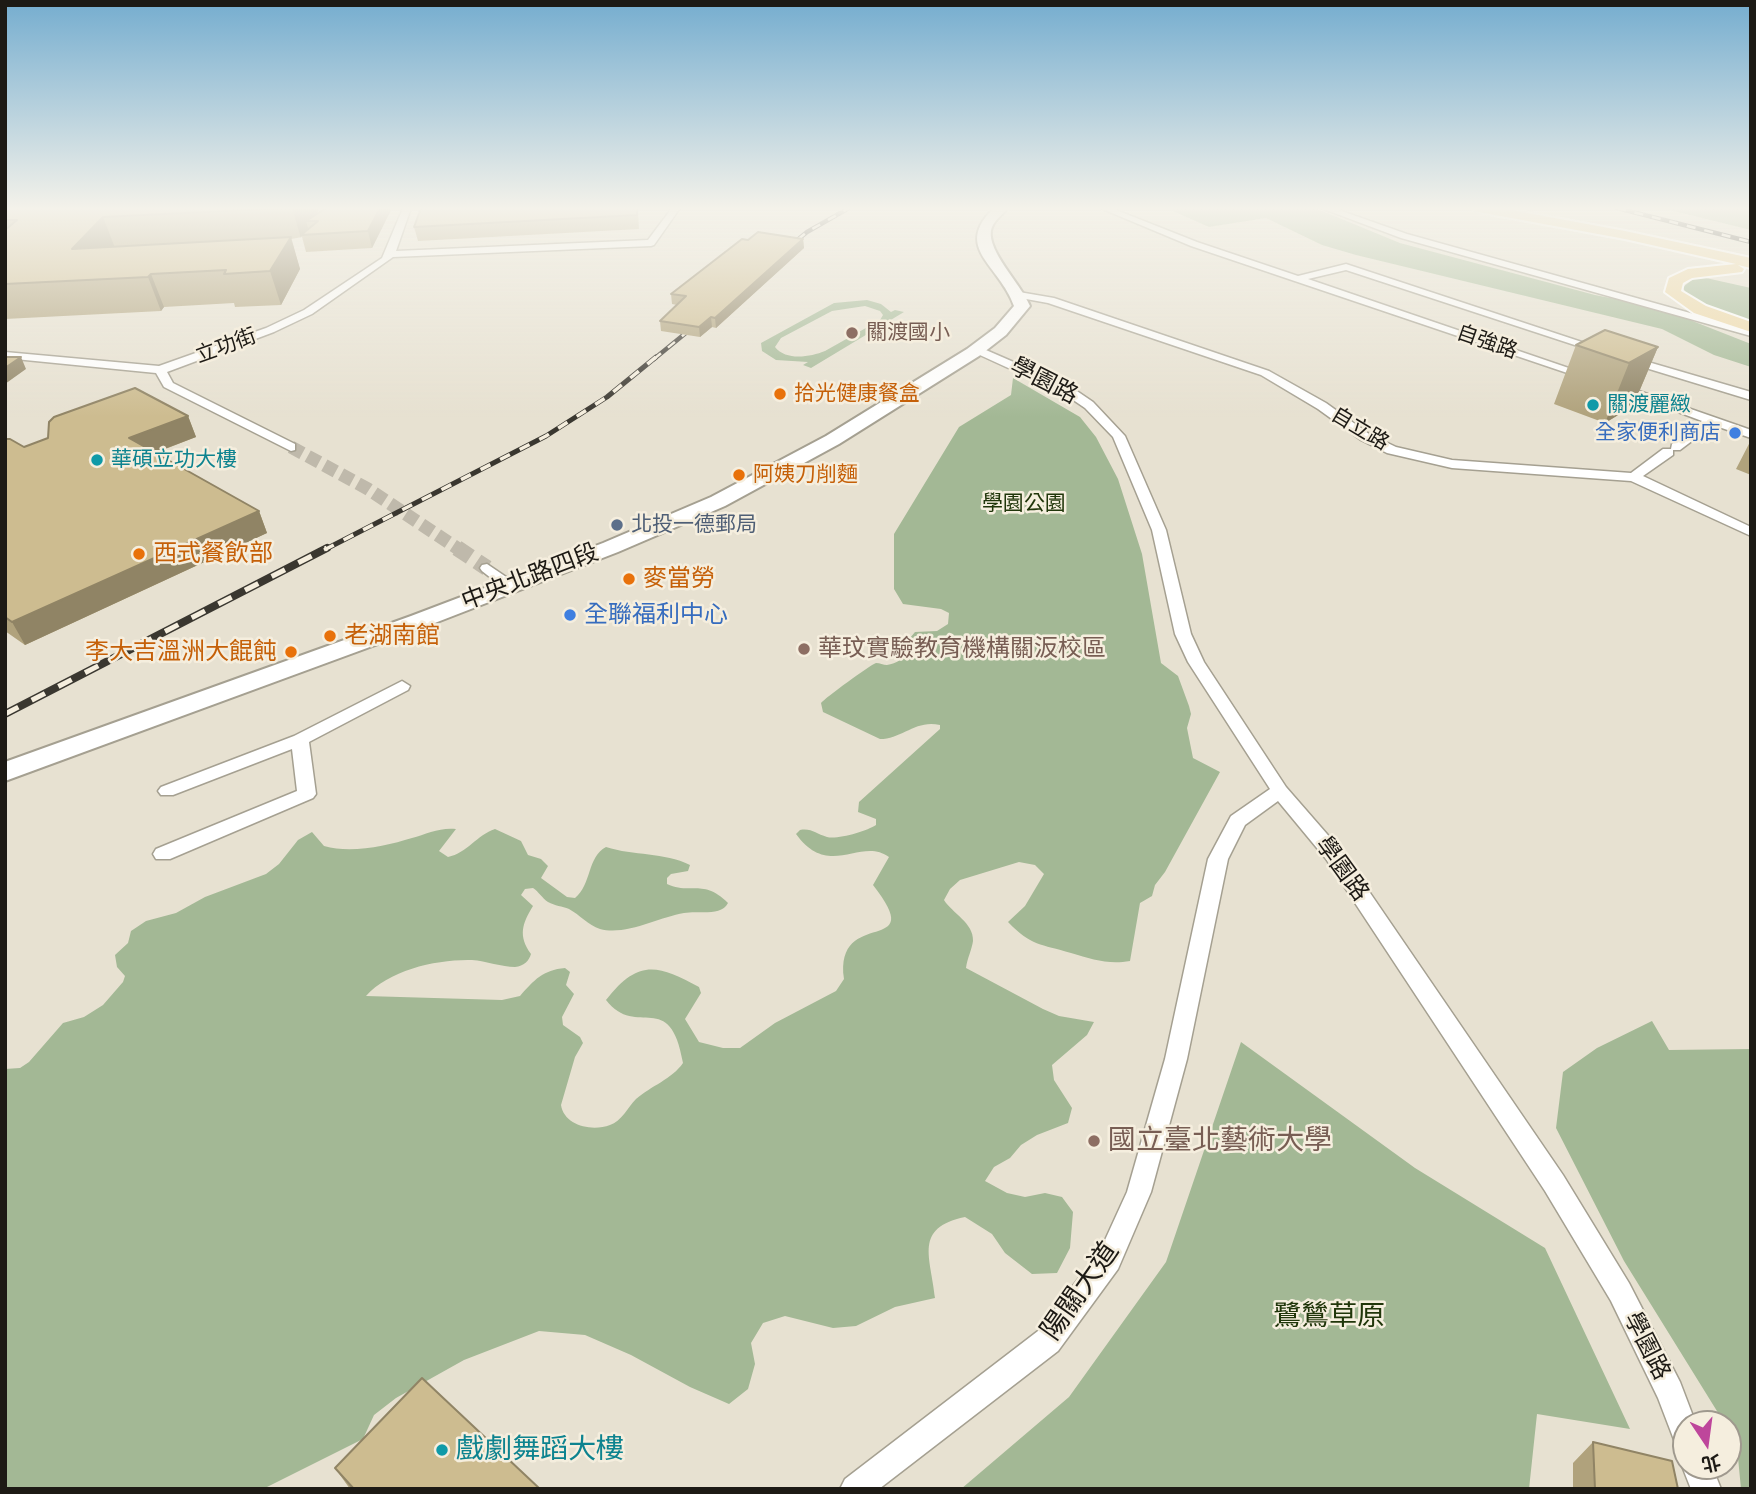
<!DOCTYPE html>
<html>
<head>
<meta charset="utf-8">
<style>
	body { margin:0 }
	#map { position:relative; width:1756px; height:1494px; overflow:hidden; background:#e7e1d1; font-family:Mulish,"Noto Sans TC",sans-serif }
	canvas { display:block }
	.frame { position:absolute; inset:0; border:7px solid #1d1a15; pointer-events:none }
	.north { position:absolute; left:1672px; top:1410px; width:70px; height:70px; box-sizing:border-box; background:#f5eede; border:2px solid #9f998e; border-radius:50%; rotate:167deg; font-size:19px; font-weight:700; line-height:28px; text-align:center; color:#1d1a15 }
	.north::after { content:''; display:block; margin:auto; width:24px; height:32px; background:#be469b; clip-path:polygon(50% 0,100% 100%,50% 72%,0 100%) }
</style>
</head>
<body>
<div id="map">
<canvas width="1756" height="1494"></canvas>
<div class="frame"></div>
<div class="north">北</div>
</div>
<script>
const g = document.querySelector('canvas').getContext('2d');
g.lineJoin = 'round';
function paint(path, color) { g.fillStyle = color; g.fill(path, 'evenodd'); }
function stroke(path, color, width, dash) { g.strokeStyle = color; g.lineWidth = width; g.lineCap = dash ? 'butt' : 'round'; g.setLineDash(dash || []); g.stroke(path); }
function label(font, color, halo, rows, align = 'center') {
  g.font = font + ' Mulish,"Noto Sans TC",sans-serif'; g.lineWidth = 5; g.setLineDash([]); g.textBaseline = 'middle'; g.strokeStyle = halo; g.fillStyle = color; for (const [text, x, y, turn = 0] of rows) {
    g.save(); g.translate(x, y); g.rotate((+turn || 0) * Math.PI / 180); g.textAlign = isNaN(turn) ? turn : align; if (halo) g.strokeText(text, 0, 0); g.fillText(text, 0, 0); g.restore();
  }
}
paint(new Path2D(`
	M 1166,208 L 1315,208 L 1400,243 L 1595,295 L 1657,307 L 1751,344 L 1751,367 L 1714,355 L 1662,329 L 1356,255 L 1322,245 L 1266,218 L 1209,227 Z
	M 1661,208 L 1751,208 L 1751,230 Z
	M 1697,276 L 1751,288 L 1751,322 C 1730,317 1690,310 1683,287 Z
	M 867,300 L 881,304 L 891,312 L 895,310 L 904,312 L 811,368 L 803,365 L 808,362 L 776,360 L 762,351 L 761,343 L 834,303 ZM 865,306 L 880,311 L 883,315 L 880,320 L 825,351 C 810,357 786,361 775,347 L 781,338 L 832,311 Z
	M 1013,378 L 1080,417 L 1096,437 L 1118,479 L 1142,554 L 1161,663 L 1178,676 L 1189,706 L 1191,714 L 1187,728 L 1193,758 L 1220,772 L 1165,872 L 1155,885 L 1152,896 L 1140,903 L 1130,961 C 1108,965 1092,959 1071,953 C 1041,944 1031,946 1008,922 L 1025,906 L 1044,874 L 1035,865 L 1019,862 L 960,880 L 950,889 L 944,900 C 952,913 974,923 973,941 C 972,949 967,959 966,968 L 1043,1009 L 1059,1016 L 1094,1022 L 1087,1035 L 1052,1065 L 1054,1080 L 1072,1108 L 1068,1123 L 1037,1135 L 1021,1145 L 1010,1158 L 994,1167 L 985,1181 L 1007,1193 L 1025,1197 L 1045,1193 L 1062,1197 L 1073,1212 L 1070,1248 L 1057,1273 L 1032,1274 L 1005,1253 L 992,1234 L 965,1217 C 913,1228 931,1257 935,1298 L 895,1307 L 856,1326 L 833,1328 L 785,1316 L 763,1323 L 751,1343 L 755,1364 L 748,1389 L 729,1404 L 690,1387 L 631,1355 L 585,1335 L 539,1331 L 464,1360 L 396,1398 L 374,1415 L 363,1439 L 263,1489 L 5,1489 L 5,1069 L 20,1068 L 29,1062 L 63,1023 L 84,1017 L 103,1005 L 123,982 L 125,976 L 117,967 L 115,955 L 128,943 L 131,931 L 146,921 L 176,913 L 205,897 L 266,874 L 279,864 L 298,840 L 312,832 L 324,846 C 351,854 386,846 412,838 C 426,834 441,827 456,829 L 439,851 L 448,857 C 467,853 477,835 495,829 L 521,841 L 528,855 L 541,859 L 548,866 L 541,878 L 567,897 L 575,898 C 592,884 587,857 606,847 C 634,856 664,852 690,865 L 688,871 L 671,874 L 667,878 L 667,884 C 690,895 703,878 728,903 C 721,917 698,910 684,913 C 659,917 626,936 600,929 C 588,925 580,915 569,909 C 562,906 555,906 548,902 C 542,898 539,892 533,888 L 525,889 L 521,895 L 533,906 C 522,924 518,936 531,954 C 529,961 524,966 515,967 C 502,967 486,961 472,960 C 437,959 389,970 366,996 L 502,1000 L 520,996 C 534,980 543,970 565,968 L 570,972 L 566,985 L 574,994 L 562,1017 L 563,1025 L 580,1037 L 583,1043 L 575,1057 L 561,1105 C 564,1125 591,1132 610,1125 C 621,1122 628,1107 636,1099 C 651,1086 672,1079 683,1063 C 670,987 637,1040 606,1000 C 638,959 657,964 699,987 L 701,993 L 685,1019 L 699,1042 L 723,1048 L 740,1048 L 775,1023 L 836,991 L 844,979 C 834,905 930,958 873,885 L 889,857 C 861,836 829,880 796,834 L 800,830 C 812,828 816,834 827,837 C 837,840 867,831 876,825 L 876,819 L 858,812 L 859,802 L 940,729 L 940,725 C 916,719 902,739 880,739 L 823,712 L 821,703 C 825,698 870,665 876,663 C 880,663 883,665 887,665 C 896,664 906,657 911,650 L 910,638 L 915,632 L 937,631 L 948,624 L 949,613 L 941,609 L 903,604 L 894,589 L 894,534 L 959,427 L 1011,395 Z
	M 1652,1021 L 1669,1050 L 1751,1049 L 1751,1489 L 1741,1489 L 1737,1447 L 1728,1424 L 1725,1424 L 1624,1261 L 1556,1128 L 1563,1072 L 1597,1048 Z
	M 1241,1042 L 1415,1168 L 1545,1248 L 1630,1429 L 1537,1414 L 1529,1489 L 961,1489 L 1069,1397 L 1166,1262 Z`), '#a3b895');
stroke(new Path2D(`
	M 291,447 L 368,489 L 460,550`), '#bfb9ab', 13, [13, 6]);
stroke(new Path2D(`
	M 457,548 L 487,568`), '#bfb9ab', 16, [16, 8]);
const street = new Path2D(`
	M 403,208 L 411,208 L 396,251 L 648,240 L 672,208 L 680,208 L 654,245 L 651,246 L 393,257 L 312,314 L 274,332 L 167,372 L 173,383 L 295,444 L 295,450 L 291,451 L 164,387 L 156,373 L 5,358 L 5,352 L 159,366 L 266,328 L 304,310 L 382,258 Z
	M 1100,208 L 1111,208 L 1197,242 L 1298,276 L 1346,264 L 1606,350 L 1596,352 L 1346,270 L 1308,279 L 1595,377 L 1585,379 L 1191,246 Z
	M 1321,208 L 1333,208 L 1407,234 L 1751,330 L 1751,336 L 1401,238 Z
	M 1019,292 L 1054,298 L 1269,371 L 1326,403 L 1369,434 L 1396,447 L 1452,460 L 1631,473 L 1663,449 L 1671,449 L 1672,444 L 1702,421 L 1609,386 L 1619,384 L 1751,430 L 1751,438 L 1713,425 L 1680,450 L 1673,450 L 1673,455 L 1643,476 L 1751,527 L 1751,536 L 1631,481 L 1452,468 L 1387,453 L 1361,440 L 1318,409 L 1261,375 L 1048,303 L 1015,297 L 1014,295 Z
	M 971,347 L 979,347 L 1071,387 L 1093,402 L 1125,436 L 1166,530 L 1191,634 L 1204,662 L 1286,787 L 1340,849 L 1563,1175 L 1629,1283 L 1680,1382 L 1696,1424 L 1686,1424 L 1686,1449 L 1676,1445 L 1658,1398 L 1611,1301 L 1545,1191 L 1326,859 L 1278,801 L 1245,825 L 1228,859 L 1187,1059 L 1151,1192 L 1118,1269 L 1058,1351 L 879,1489 L 840,1489 L 845,1479 L 1038,1331 L 1100,1251 L 1127,1192 L 1165,1059 L 1208,859 L 1231,816 L 1270,789 L 1188,662 L 1175,634 L 1152,530 L 1113,437 L 1085,408 L 1063,393 L 971,351 Z
	M 1623,357 L 1631,357 L 1751,392 L 1751,400 L 1623,361 Z
	M 487,564 L 515,583 L 517,586 L 515,589 L 505,589 L 482,571 L 480,568 L 482,565 Z
	M 402,681 L 410,686 L 408,690 L 309,742 L 316,794 L 313,798 L 170,859 L 156,859 L 153,854 L 156,849 L 297,791 L 292,749 L 173,795 L 161,795 L 158,791 L 161,787 L 294,736 Z
	M 1686,1458 L 1686,1466 L 1712,1466 L 1721,1489 L 1691,1489 L 1682,1466 Z`);
const secondary = new Path2D(`
	M 994,208 L 1008,208 C 1003,214 997,218 993,225 C 981,246 1021,283 1030,306 L 1006,335 L 979,356 L 839,444 L 725,506 L 618,552 L 427,626 L 5,781 L 5,762 L 411,616 L 603,543 L 711,497 L 826,436 L 967,349 L 995,328 L 1014,306 C 1000,265 952,248 994,208 Z`);
const primary = new Path2D(`
	M 1472,208 L 1500,208 L 1625,231 L 1751,258 L 1751,268 L 1738,265 L 1744,269 L 1742,272 L 1692,278 L 1683,283 L 1681,291 L 1706,306 L 1751,322 L 1751,332 L 1694,313 L 1665,292 L 1669,278 L 1688,269 L 1736,264 L 1625,239 L 1479,212 Z`);
stroke(street, '#a5a091', 3);
stroke(secondary, '#a5a091', 4);
stroke(primary, '#fff', 4);
paint(street, '#fff');
paint(secondary, '#fff');
paint(primary, '#efd9a6');
const railFar2 = new Path2D(`
	M 1617,208 L 1751,242
	M 784,251 L 807,232 L 849,208
	M 654,359 L 698,323`);
const railFar1 = new Path2D(`
	M 324,550 L 546,436 L 607,397 L 656,357`);
const rail = new Path2D(`
	M 5,714 L 327,548`);
stroke(railFar2, '#3a3730', 4.5);
stroke(railFar1, '#3a3730', 5);
stroke(rail, '#3a3730', 8);
stroke(railFar2, '#f5eede', 2.5, [9]);
stroke(railFar1, '#f5eede', 3.5, [11]);
stroke(rail, '#f5eede', 5, [15]);
paint(new Path2D(`
	M 5,208 L 320,208 L 316,215 L 326,208 L 392,208 L 372,248 L 306,252 L 302,237 L 291,239 L 300,269 L 281,305 L 235,307 L 234,303 L 164,307 L 161,311 L 5,319 Z
	M 421,208 L 638,208 L 639,229 L 418,241 L 414,227 Z
	M 803,239 L 804,248 L 716,328 L 712,327 L 700,337 L 661,331 L 660,321 L 677,305 L 672,304 L 671,294 L 748,240 Z
	M 1576,345 L 1658,347 L 1633,406 L 1605,423 L 1554,404 Z
	M 188,416 L 196,437 L 155,453 L 259,511 L 267,533 L 25,645 L 5,631 L 5,439 L 24,447 Z
	M 1751,440 L 1751,475 L 1736,469 Z
	M 1593,1442 L 1678,1489 L 1573,1489 L 1573,1463 Z
	M 335,1468 L 540,1489 L 350,1489 Z`), '#b0a27c');
paint(new Path2D(`
	M 292,208 L 320,208 L 312,221 L 306,221 L 308,228 L 303,235 L 301,235 L 301,238 Z
	M 380,208 L 392,208 L 372,248 L 368,231 Z
	M 103,217 L 115,248 L 86,281 L 72,249 Z
	M 291,237 L 300,269 L 281,305 L 270,271 Z
	M 803,239 L 804,248 L 716,328 L 715,318 Z
	M 151,274 L 164,307 L 161,311 L 148,277 Z
	M 711,317 L 712,327 L 700,337 L 699,327 Z
	M 1658,347 L 1633,406 L 1605,423 L 1629,363 Z
	M 21,357 L 26,369 L 5,384 L 5,368 Z
	M 188,416 L 196,437 L 138,459 L 129,438 Z
	M 259,511 L 267,533 L 25,645 L 12,622 Z`), '#908465');
const building = new Path2D(`
	M 5,208 L 288,208 L 103,217 L 72,249 L 291,237 L 270,271 L 224,274 L 226,270 L 151,274 L 148,277 L 5,284 L 5,230 L 17,220 L 5,220 Z
	M 326,208 L 380,208 L 368,231 L 301,235 L 318,221 L 306,221 Z
	M 421,208 L 637,208 L 637,215 L 414,227 Z
	M 758,232 L 803,239 L 715,318 L 711,317 L 699,327 L 660,321 L 686,296 L 671,294 L 742,239 L 748,240 Z
	M 1605,330 L 1658,347 L 1629,363 L 1576,345 Z
	M 5,357 L 21,357 L 5,368 Z
	M 135,388 L 188,416 L 129,438 L 259,511 L 12,622 L 5,617 L 5,439 L 10,439 L 24,447 L 48,438 L 49,422 L 54,417 Z
	M 422,1378 L 540,1489 L 354,1489 L 335,1468 Z
	M 1593,1442 L 1672,1461 L 1678,1489 L 1595,1489 Z`);
paint(building, '#cdbc90');
stroke(building, '#908465', 2);
const sky = g.createLinearGradient(0, 0, 0, 417);
sky.addColorStop(0, '#75adcf');
sky.addColorStop(0.5, '#f4f2ea');
sky.addColorStop(1, '#f4f2ea00');
g.fillStyle = sky;
g.fillRect(0, 0, 1756, 417);
for (const [x, y, r, color] of [
	[852,333,7,"#8d6e63"],
	[780,394,7,"#e8710a"],
	[1593,405,7,"#0f9aa8"],
	[1735,433,7,"#3f7fe0"],
	[97,460,7,"#0f9aa8"],
	[739,475,7,"#e8710a"],
	[617,525,7,"#5c6f8a"],
	[139,554,7,"#e8710a"],
	[629,579,7,"#e8710a"],
	[570,615,7,"#3f7fe0"],
	[330,636,7,"#e8710a"],
	[804,649,7,"#8d6e63"],
	[291,652,7,"#e8710a"],
	[1094,1141,7,"#8d6e63"],
	[442,1450,7,"#0f9aa8"]
]) { const dot = new Path2D(); dot.arc(x, y, r, 0, 2 * Math.PI); g.fillStyle = color; g.fill(dot); stroke(dot, '#f5eede', 2.5); }
label('21px', '#785e54', '#f5eede', [
	["關渡國小",866,333]
], 'left');
label('21px', '#1d1a15', '#f5eede', [
	["自強路",1487,342,19],
	["立功街",226,346,-20],
	["自立路",1360,429,31]
]);
label('21px', '#c56008', '#f5eede', [
	["拾光健康餐盒",794,394],
	["阿姨刀削麵",753,475]
], 'left');
label('21px', '#0d838f', '#f5eede', [
	["關渡麗緻",1607,405],
	["華碩立功大樓",111,460]
], 'left');
label('21px', '#366cbe', '#f5eede', [
	["全家便利商店",1721,433]
], 'right');
label('21px', '#20360a', '#f5eede', [
	["學園公園",1024,504]
]);
label('21px', '#4e5e75', '#f5eede', [
	["北投一德郵局",631,525]
], 'left');
label('24px', '#1d1a15', '#f5eede', [
	["學園路",1044,381,27],
	["中央北路四段",530,577,-21],
	["學園路",1342,869,54],
	["學園路",1647,1346,63]
]);
label('24px', '#c56008', '#f5eede', [
	["西式餐飲部",153,554],
	["麥當勞",643,579],
	["老湖南館",344,636],
	["李大吉溫洲大餛飩",277,652,"right"]
], 'left');
label('24px', '#366cbe', '#f5eede', [
	["全聯福利中心",584,615]
], 'left');
label('24px', '#785e54', '#f5eede', [
	["華玟實驗教育機構關汳校區",818,649]
], 'left');
label('28px', '#785e54', '#f5eede', [
	["國立臺北藝術大學",1108,1141]
], 'left');
label('28px', '#1d1a15', '#f5eede', [
	["陽關大道",1080,1291,-55]
]);
label('28px', '#20360a', '#f5eede', [
	["鷺鷥草原",1329,1317]
]);
label('28px', '#0d838f', '#f5eede', [
	["戲劇舞蹈大樓",456,1450]
], 'left');
</script>
</body>
</html>
